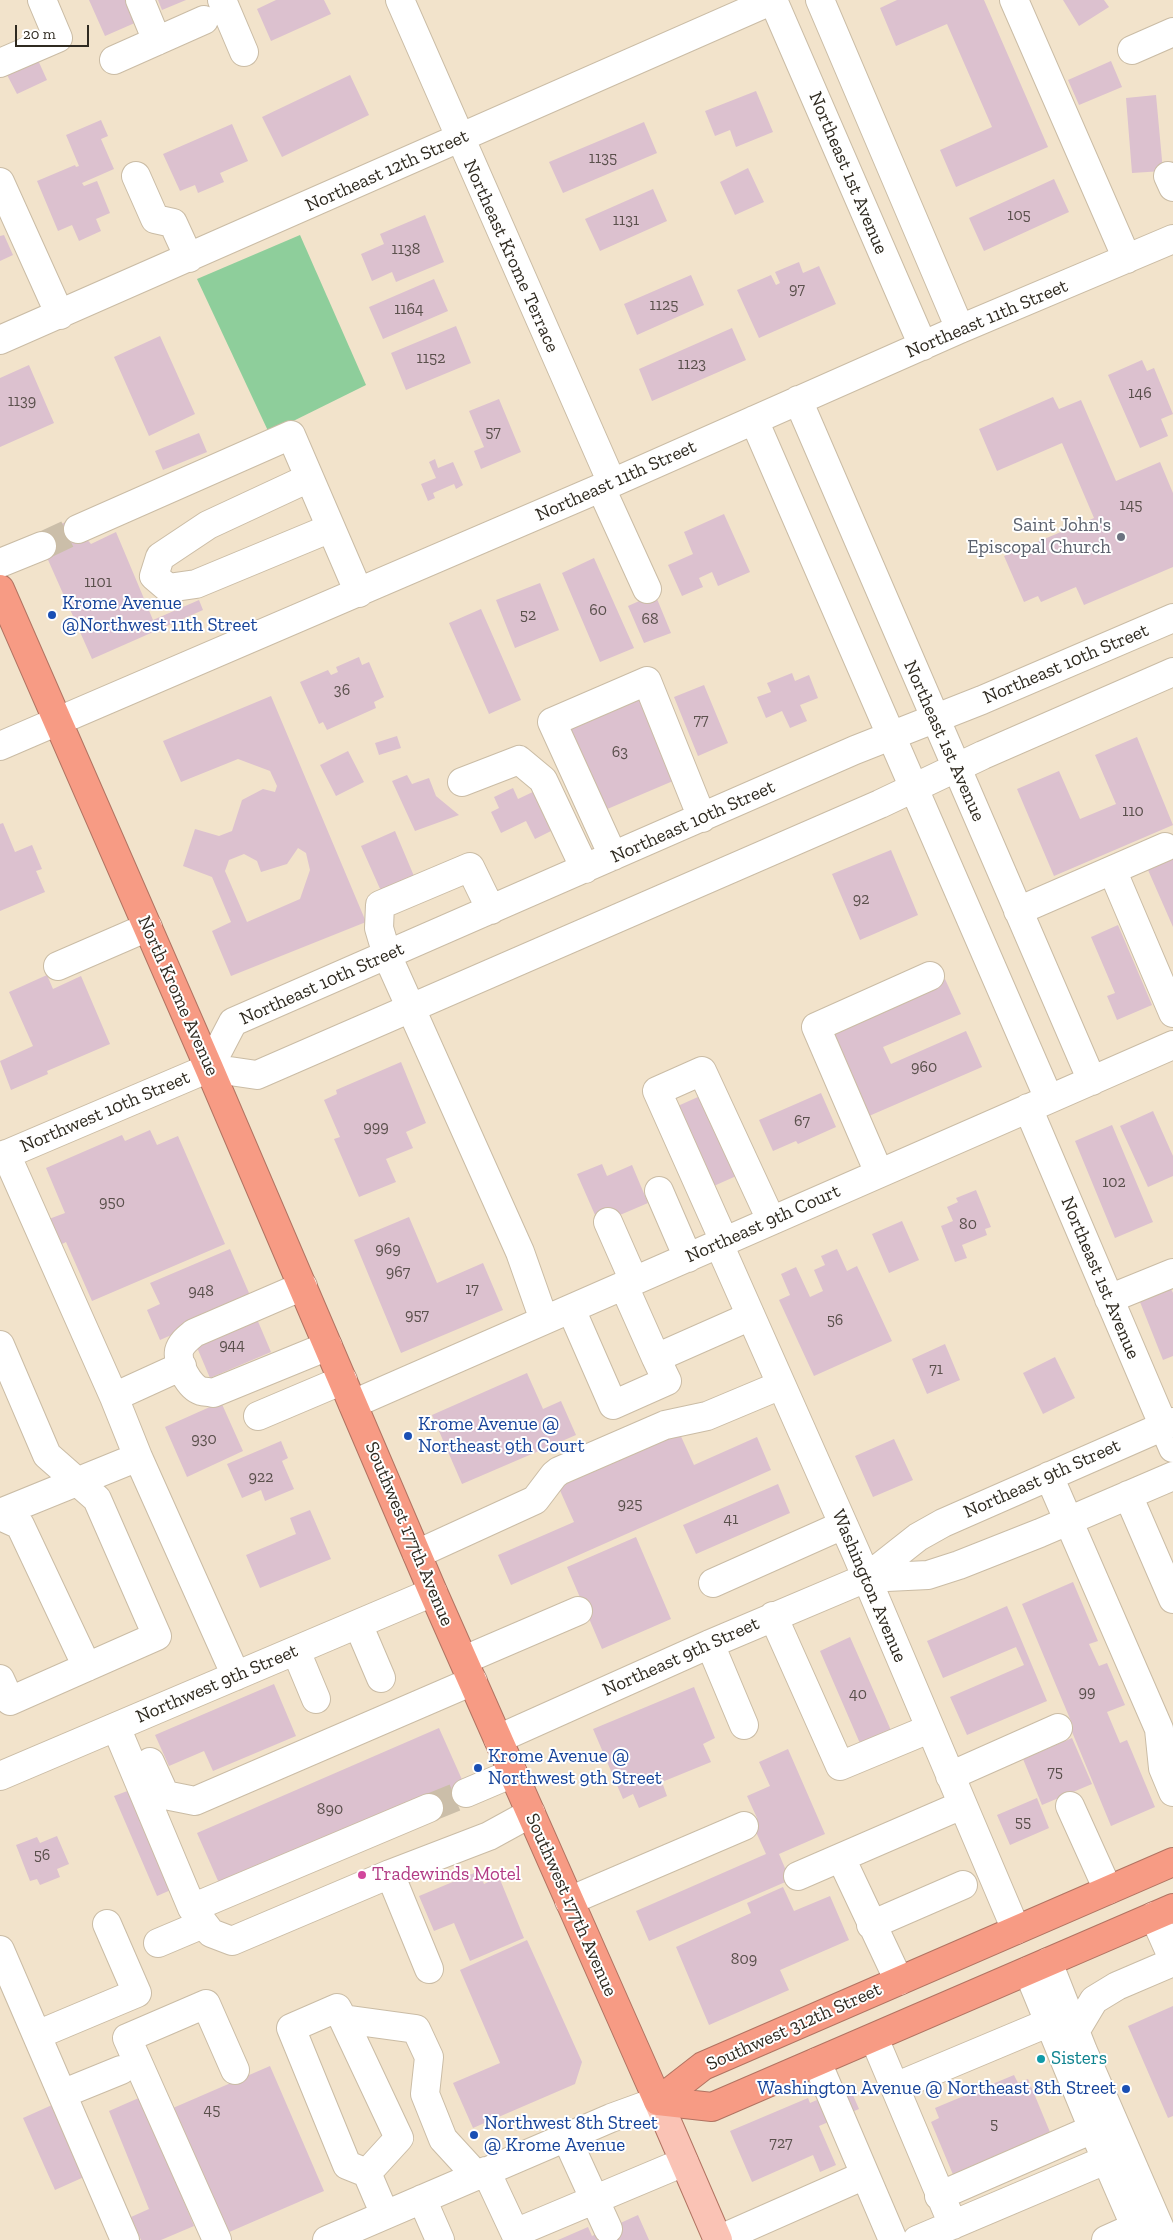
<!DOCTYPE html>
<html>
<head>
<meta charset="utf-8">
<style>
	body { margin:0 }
	#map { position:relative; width:1173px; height:2240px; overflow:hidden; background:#f2e3cb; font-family:"Zilla Slab",serif }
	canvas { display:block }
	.scale { position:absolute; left:15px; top:25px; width:74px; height:22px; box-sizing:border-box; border:2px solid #2f2a20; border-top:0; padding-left:6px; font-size:15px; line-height:18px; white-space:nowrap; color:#2f2a20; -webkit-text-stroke:4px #fff; paint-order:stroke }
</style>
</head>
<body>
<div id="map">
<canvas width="1173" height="2240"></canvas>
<div class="scale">20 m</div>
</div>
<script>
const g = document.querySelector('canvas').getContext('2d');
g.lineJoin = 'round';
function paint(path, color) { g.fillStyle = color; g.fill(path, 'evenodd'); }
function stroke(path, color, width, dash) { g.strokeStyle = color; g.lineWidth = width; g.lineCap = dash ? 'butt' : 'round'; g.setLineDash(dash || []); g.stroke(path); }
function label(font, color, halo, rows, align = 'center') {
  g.font = font + ' "Zilla Slab",serif'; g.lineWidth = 4; g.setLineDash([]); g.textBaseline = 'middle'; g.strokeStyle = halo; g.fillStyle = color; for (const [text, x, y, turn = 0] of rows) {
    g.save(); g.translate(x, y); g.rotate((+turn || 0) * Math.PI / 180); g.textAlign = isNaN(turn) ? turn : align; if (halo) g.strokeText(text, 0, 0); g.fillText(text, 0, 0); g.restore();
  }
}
paint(new Path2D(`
	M 300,235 L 366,385 L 269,433 L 197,279 Z`), '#8ece9b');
paint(new Path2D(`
	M 89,0 L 127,0 L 137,22 L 105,36 Z
	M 158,0 L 186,0 L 162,10 Z
	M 276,0 L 324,0 L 331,14 L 271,41 L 257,9 Z
	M 897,0 L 984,0 L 1048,147 L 956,187 L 940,150 L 992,127 L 947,24 L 896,46 L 880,8 Z
	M 1063,0 L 1104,0 L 1109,7 L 1079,26 Z
	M 37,58 L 47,80 L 17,94 L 6,73 Z
	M 1111,61 L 1122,87 L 1079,105 L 1068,80 Z
	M 350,75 L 369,115 L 282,157 L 262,117 Z
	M 756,91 L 773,132 L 736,147 L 730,130 L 715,136 L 705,111 Z
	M 1156,95 L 1163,171 L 1132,173 L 1126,98 Z
	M 101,120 L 108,136 L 101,139 L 114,169 L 82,183 L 84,186 L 97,181 L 110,213 L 96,219 L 101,231 L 79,241 L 72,225 L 58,231 L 37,181 L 75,165 L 76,167 L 79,166 L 66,135 Z
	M 644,122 L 657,153 L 563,193 L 549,162 Z
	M 232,124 L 248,161 L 220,173 L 224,182 L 198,193 L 195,185 L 180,191 L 163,154 Z
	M 748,168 L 764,202 L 735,215 L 720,182 Z
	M 1054,179 L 1069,212 L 984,251 L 969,218 Z
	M 653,189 L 667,221 L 600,251 L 585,219 Z
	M 425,215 L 444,262 L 396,282 L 392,272 L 372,281 L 361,254 L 384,244 L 380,234 Z
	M 4,235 L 13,255 L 0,261 L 0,236 Z
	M 799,262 L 803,273 L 819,266 L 836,304 L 759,338 L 737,290 L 771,275 L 776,285 L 780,283 L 775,272 Z
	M 691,275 L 704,305 L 637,335 L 624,304 Z
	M 434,279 L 448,311 L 383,339 L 369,307 Z
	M 456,326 L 471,363 L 406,390 L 391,353 Z
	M 732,328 L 746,360 L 652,401 L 639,369 Z
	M 160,336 L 195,414 L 149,436 L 114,357 Z
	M 1142,360 L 1147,371 L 1154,368 L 1173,414 L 1161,419 L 1168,436 L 1140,448 L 1108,375 Z
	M 29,365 L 54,423 L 0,447 L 0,378 Z
	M 1053,397 L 1059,409 L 1081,400 L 1116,481 L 1160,462 L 1173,493 L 1173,567 L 1084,605 L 1076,587 L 1041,602 L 1038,596 L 1024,602 L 1004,556 L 1094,518 L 1062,443 L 997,471 L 979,429 Z
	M 499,399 L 521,452 L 481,469 L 474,451 L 484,447 L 469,411 Z
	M 199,433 L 207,452 L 163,470 L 155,451 Z
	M 435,459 L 438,468 L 453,462 L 463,485 L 456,489 L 454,484 L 433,493 L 435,498 L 428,501 L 421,484 L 436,478 L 429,462 Z
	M 724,514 L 750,572 L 718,586 L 712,572 L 699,578 L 703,587 L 682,596 L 668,565 L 693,554 L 684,532 Z
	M 70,520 L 91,544 L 116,532 L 153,620 L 199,600 L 203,610 L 92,659 L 37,535 Z
	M 594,558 L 634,648 L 600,662 L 562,573 Z
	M 540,583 L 559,630 L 515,648 L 496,600 Z
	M 655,594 L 671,633 L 644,643 L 628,606 Z
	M 481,609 L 521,700 L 489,714 L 449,623 Z
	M 359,657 L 362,665 L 369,662 L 384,697 L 374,702 L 376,708 L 327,730 L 323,722 L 319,724 L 300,682 L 328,670 L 331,675 L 338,672 L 336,667 Z
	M 792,673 L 795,681 L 809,675 L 818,698 L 800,705 L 807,721 L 790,728 L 782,711 L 766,718 L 757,697 L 771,692 L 767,683 Z
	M 704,685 L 728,743 L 698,756 L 674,697 Z
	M 643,691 L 680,778 L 598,813 L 560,727 Z
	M 271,696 L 366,922 L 231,976 L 212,931 L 231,922 L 212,877 L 183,866 L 195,829 L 219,836 L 232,831 L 242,800 L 263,789 L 275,792 L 277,786 L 270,771 L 238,759 L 181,782 L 163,741 ZM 298,848 L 306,853 L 310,870 L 300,899 L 247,922 L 225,871 L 229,860 L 244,854 L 257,861 L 261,872 L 287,864 Z
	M 397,736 L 401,748 L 379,755 L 375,743 Z
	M 1137,737 L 1173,825 L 1054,876 L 1017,789 L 1059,771 L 1080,819 L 1116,804 L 1095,755 Z
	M 348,751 L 364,782 L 336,796 L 320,765 Z
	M 407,775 L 412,784 L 429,778 L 436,796 L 459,815 L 415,831 L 392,781 Z
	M 513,788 L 518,799 L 537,790 L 555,829 L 535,839 L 526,821 L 501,833 L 491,812 L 499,808 L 494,797 Z
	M 3,823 L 15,852 L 32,845 L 42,869 L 36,871 L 45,892 L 0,911 L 0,824 Z
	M 395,831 L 414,876 L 381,891 L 361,846 Z
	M 891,850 L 918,915 L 860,940 L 832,874 Z
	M 1173,859 L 1173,927 L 1148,870 Z
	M 1118,925 L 1152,1005 L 1117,1020 L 1107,996 L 1115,993 L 1091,937 Z
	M 47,975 L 53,989 L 81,976 L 110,1044 L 47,1071 L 48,1074 L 11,1090 L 0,1061 L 33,1046 L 9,992 Z
	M 945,979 L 961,1014 L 883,1047 L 891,1064 L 966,1031 L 982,1067 L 869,1116 L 831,1028 Z
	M 401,1062 L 426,1123 L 406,1132 L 413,1148 L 386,1159 L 396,1182 L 359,1197 L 334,1139 L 340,1137 L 324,1100 L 337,1094 L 336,1090 Z
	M 707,1093 L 743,1173 L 707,1189 L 671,1109 Z
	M 821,1093 L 836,1127 L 798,1144 L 796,1141 L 773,1151 L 759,1120 Z
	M 1153,1111 L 1173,1156 L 1173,1176 L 1148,1187 L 1120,1126 Z
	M 1112,1125 L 1153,1222 L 1115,1238 L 1075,1141 Z
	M 150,1130 L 157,1145 L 178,1136 L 225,1244 L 92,1301 L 66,1242 L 60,1245 L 49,1219 L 65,1213 L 46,1168 L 122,1135 L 125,1141 Z
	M 602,1164 L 607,1176 L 632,1165 L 648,1203 L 599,1224 L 577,1174 Z
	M 976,1190 L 991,1227 L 985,1229 L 987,1235 L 962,1245 L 967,1258 L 955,1262 L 941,1226 L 953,1221 L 947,1207 L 958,1202 L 956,1198 Z
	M 409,1217 L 437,1283 L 483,1263 L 503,1310 L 401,1353 L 354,1240 Z
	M 902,1221 L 919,1260 L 889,1273 L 872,1234 Z
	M 230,1249 L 252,1300 L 160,1340 L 147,1310 L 160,1304 L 150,1283 Z
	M 837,1249 L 847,1271 L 857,1266 L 892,1341 L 814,1376 L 779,1300 L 790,1295 L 781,1274 L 796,1267 L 810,1297 L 823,1291 L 814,1270 L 825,1265 L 821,1256 Z
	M 1171,1289 L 1173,1293 L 1173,1356 L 1163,1360 L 1140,1302 Z
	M 254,1312 L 271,1352 L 210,1378 L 193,1338 Z
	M 945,1344 L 960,1380 L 927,1394 L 912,1359 Z
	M 1055,1357 L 1075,1398 L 1043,1414 L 1023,1373 Z
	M 527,1373 L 543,1409 L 561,1401 L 576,1435 L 462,1484 L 432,1415 Z
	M 221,1402 L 243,1451 L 187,1477 L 165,1427 Z
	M 679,1432 L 694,1465 L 757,1437 L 771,1470 L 511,1585 L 498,1555 L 574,1522 L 558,1486 Z
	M 894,1439 L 913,1480 L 873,1497 L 855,1456 Z
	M 281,1441 L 288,1458 L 282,1461 L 294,1489 L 265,1501 L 261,1490 L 242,1498 L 227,1464 Z
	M 778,1484 L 790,1513 L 696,1554 L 683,1525 Z
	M 310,1510 L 331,1559 L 260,1588 L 246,1555 L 296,1534 L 290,1518 Z
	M 636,1537 L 671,1619 L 602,1649 L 567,1567 Z
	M 1073,1582 L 1098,1641 L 1089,1644 L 1099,1666 L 1107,1663 L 1125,1705 L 1107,1712 L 1120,1743 L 1127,1740 L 1155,1807 L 1111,1826 L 1070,1727 L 1073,1726 L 1022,1604 Z
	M 1007,1606 L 1047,1701 L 967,1735 L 950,1697 L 1024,1665 L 1016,1647 L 943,1678 L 927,1641 Z
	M 850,1637 L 893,1735 L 862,1748 L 820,1651 Z
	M 274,1684 L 296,1736 L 213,1771 L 204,1751 L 169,1766 L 155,1735 Z
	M 694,1687 L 715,1738 L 703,1744 L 711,1762 L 662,1782 L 667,1796 L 639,1808 L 633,1794 L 623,1799 L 593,1729 Z
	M 439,1728 L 464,1784 L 222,1890 L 197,1833 Z
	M 1072,1738 L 1092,1784 L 1042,1805 L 1023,1759 Z
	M 788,1749 L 825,1834 L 779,1854 L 790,1880 L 649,1941 L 636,1911 L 766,1854 L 751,1821 L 757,1818 L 747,1796 L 770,1786 L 759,1762 Z
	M 130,1790 L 173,1889 L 157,1896 L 114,1796 Z
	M 1037,1798 L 1049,1828 L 1010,1845 L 997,1815 Z
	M 57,1836 L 69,1864 L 57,1869 L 60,1877 L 40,1885 L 37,1879 L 30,1881 L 16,1845 L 37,1837 L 40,1843 Z
	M 479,1871 L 484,1884 L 499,1877 L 524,1938 L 470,1961 L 454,1923 L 434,1931 L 419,1896 Z
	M 783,1887 L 794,1911 L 830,1896 L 849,1940 L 780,1970 L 789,1990 L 709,2025 L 676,1947 L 751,1913 L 747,1903 Z
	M 527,1940 L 582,2062 L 575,2084 L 473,2128 L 453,2083 L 500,2063 L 460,1970 Z
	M 1173,2006 L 1173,2116 L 1168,2118 L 1128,2026 Z
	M 270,2066 L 324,2191 L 227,2233 L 173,2108 Z
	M 1014,2075 L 1018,2083 L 1028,2079 L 1052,2137 L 954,2177 L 931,2122 L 939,2118 L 935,2108 Z
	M 849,2086 L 859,2109 L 819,2126 L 836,2165 L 820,2172 L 813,2155 L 752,2182 L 730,2131 L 808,2098 L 810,2103 Z
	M 141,2097 L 194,2226 L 161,2240 L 141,2240 L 131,2217 L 149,2209 L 109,2111 Z
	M 52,2105 L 84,2177 L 55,2190 L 23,2118 Z
	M 638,2215 L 649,2240 L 558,2240 L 588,2227 L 592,2236 Z`), '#dcc1cf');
stroke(new Path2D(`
	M 42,546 L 78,529
	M 429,1808 L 466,1793`), '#cbbea9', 28, [28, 14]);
const minor = new Path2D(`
	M 140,0 L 157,41
	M 222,0 L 244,52
	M 400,0 L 612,483
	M 773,0 L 923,346
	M 820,0 L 960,329
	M 1014,0 L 1127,259
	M 1132,50 L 1173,32
	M 114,60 L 204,20
	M 0,63 L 58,38 L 42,0
	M 136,176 L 155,219 L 173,223 L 189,258
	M 1168,176 L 1173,187
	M 0,182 L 60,315
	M 0,340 L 773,0
	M 798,400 L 1092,1081
	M 754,420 L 1049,1099
	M 309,478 L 208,525 L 160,557 L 154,576 L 168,588 L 196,584 L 331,528
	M 601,488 L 647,589
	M 78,529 L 291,435 L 359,593
	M 0,563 L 42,546
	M 0,746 L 612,483 L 960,329 L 1173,239
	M 462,782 L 519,760 L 543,780 L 585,869
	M 613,856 L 552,722 L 647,681 L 702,818
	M 1116,879 L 1173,1013
	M 491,910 L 470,867 L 380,905 L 379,928 L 387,955 L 520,1252 L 544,1320
	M 1018,911 L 1165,847
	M 58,966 L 148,927
	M 209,1068 L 233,1022 L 855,750 L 982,700 L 1173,618
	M 209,1068 L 257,1075 L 880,804 L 983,755 L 1173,672
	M 1028,1108 L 1173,1448
	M 0,1157 L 209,1068
	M 879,1173 L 816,1027 L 930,976
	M 659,1191 L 688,1258
	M 608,1222 L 634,1281
	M 724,1241 L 657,1091 L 702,1071 L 771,1220
	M 719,1244 L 856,1553 L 1016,1930
	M 303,1286 L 194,1333 C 188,1338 181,1343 179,1351 C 177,1364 189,1387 201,1391 C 205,1392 210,1392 213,1393 L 328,1346
	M 624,1286 L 656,1358 L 751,1316
	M 1109,1299 L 1173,1273
	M 571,1309 L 613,1405 L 667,1381 L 656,1358
	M 0,1345 L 47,1455 L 97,1499 L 157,1636 L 10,1701 L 0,1679
	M 114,1397 L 182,1366
	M 353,1404 L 1173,1045
	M 258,1416 L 343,1380
	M 138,1457 L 236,1676
	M 1049,1476 L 1159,1729 L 1163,1768 L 1173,1792
	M 1128,1495 L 1173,1599
	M 0,1513 L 138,1457 L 114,1397 L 6,1154
	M 0,1516 L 20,1525 L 87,1667
	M 417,1554 L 535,1500 L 554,1475 L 559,1471 L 665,1425 L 707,1416 L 781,1385
	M 866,1578 L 928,1575 L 959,1565 L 1040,1533 L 1173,1476
	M 713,1583 L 843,1525
	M 773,1616 L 840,1766 L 929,1729
	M 358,1624 L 381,1678
	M 710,1644 L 744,1725
	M 296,1651 L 316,1699
	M 464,1660 L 578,1611
	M 116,1727 L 192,1908 L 211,1933 L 232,1941 L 390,1874
	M 498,1739 L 710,1644 L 866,1578 L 918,1537 L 943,1523 L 1173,1422
	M 150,1762 L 165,1795 L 195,1801 L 473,1681
	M 0,1776 L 433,1592
	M 950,1776 L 1058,1728
	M 466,1793 L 513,1773
	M 1070,1806 L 1108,1890
	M 841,1858 L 899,1981
	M 798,1876 L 962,1805
	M 569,1901 L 744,1826
	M 192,1908 L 429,1808
	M 1154,1916 L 1173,1959
	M 871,1925 L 963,1885
	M 158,1943 L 203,1924
	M 0,1950 L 125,2240
	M 1048,1962 L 1083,2051 L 1165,2240
	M 429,1969 L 390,1874 L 489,1836 L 531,1813
	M 1028,1971 L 1093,2129 L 1141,2240
	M 343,2019 L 399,2138 L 367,2173
	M 1076,2030 L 1094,2000 L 1117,1986 L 1173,1962
	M 37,2035 L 137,1993 L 107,1924
	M 874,2038 L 953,2225
	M 817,2062 L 893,2240
	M 895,2087 L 1050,2022
	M 62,2094 L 121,2070
	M 566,2137 L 608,2229
	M 486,2171 L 515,2233 L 684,2162
	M 939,2196 L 1093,2129
	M 422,2199 L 440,2240
	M 385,2215 L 367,2173 L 347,2165 L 291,2028 L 337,2008 L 343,2019 L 416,2029 L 429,2057 L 425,2094 L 443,2139 L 476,2175
	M 217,2240 L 127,2038 L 206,2004 L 235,2070
	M 327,2240 L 611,2118 L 658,2101
	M 718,2240 L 865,2175
	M 917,2240 L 1122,2153
	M 1106,2240 L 1135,2227`);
const major = new Path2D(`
	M 658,2101 L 718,2240`);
const highway = new Path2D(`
	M 0,589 L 209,1068 L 433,1592 L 658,2101
	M 658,2101 L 703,2066 L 1173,1862
	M 658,2101 L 712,2107 L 1173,1908`);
stroke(minor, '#cabca5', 30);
stroke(major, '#b17361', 30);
stroke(highway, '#b17361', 30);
stroke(minor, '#fff', 28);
stroke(major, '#fac3b5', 28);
stroke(highway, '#f79b84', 28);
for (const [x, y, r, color] of [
	[1121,537,5,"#6b7280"],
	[52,615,5,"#1a4fb4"],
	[408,1436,5,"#1a4fb4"],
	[478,1768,5,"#1a4fb4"],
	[362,1875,5,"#d1479c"],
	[1041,2059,5,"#0f9aa8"],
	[1126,2089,5,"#1a4fb4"],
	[474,2135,5,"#1a4fb4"]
]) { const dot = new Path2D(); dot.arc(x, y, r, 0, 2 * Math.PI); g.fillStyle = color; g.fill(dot); stroke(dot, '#fff', 2); }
label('16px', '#5a504c', null, [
	["1135",603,158],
	["105",1019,215],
	["1131",626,220],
	["1138",406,249],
	["97",797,289],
	["1125",664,305],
	["1164",409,309],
	["1152",431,358],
	["1123",692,364],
	["146",1140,393],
	["1139",22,401],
	["57",493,432],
	["145",1131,505],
	["1101",98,582],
	["60",598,610],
	["52",528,615],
	["68",650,619],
	["36",342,690],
	["77",701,720],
	["63",620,752],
	["110",1133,811],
	["92",861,899],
	["960",924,1067],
	["67",802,1121],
	["999",376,1127],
	["102",1114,1182],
	["950",112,1202],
	["80",968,1224],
	["969",388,1249],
	["967",398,1272],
	["17",472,1289],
	["948",201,1291],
	["957",417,1315],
	["56",835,1320],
	["944",232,1345],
	["71",936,1369],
	["930",204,1439],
	["922",261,1477],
	["925",630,1504],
	["41",731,1519],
	["99",1087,1692],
	["40",858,1694],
	["75",1055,1772],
	["890",330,1809],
	["55",1023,1822],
	["56",42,1855],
	["809",744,1959],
	["45",212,2110],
	["5",994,2124],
	["727",781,2143]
]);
label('19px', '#2f2a20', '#fff', [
	["Northeast 12th Street",387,171,-24],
	["Northeast 1st Avenue",848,173,67],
	["Northeast Krome Terrace",511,256,66],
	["Northeast 11th Street",987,319,-23],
	["Northeast 11th Street",616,481,-24],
	["Northeast 10th Street",1066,664,-23],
	["Northeast 1st Avenue",944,741,66],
	["Northeast 10th Street",693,822,-24],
	["Northeast 10th Street",322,984,-24],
	["North Krome Avenue",178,996,66],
	["Northwest 10th Street",105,1112,-23],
	["Northeast 9th Court",763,1224,-24],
	["Northeast 1st Avenue",1100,1278,67],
	["Northeast 9th Street",1042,1479,-24],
	["Southwest 177th Avenue",409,1534,67],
	["Washington Avenue",869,1586,67],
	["Northeast 9th Street",681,1657,-24],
	["Northwest 9th Street",217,1684,-23],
	["Southwest 177th Avenue",571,1905,66],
	["Southwest 312th Street",794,2027,-24]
]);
label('19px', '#5b616d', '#fff', [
	["Saint John's",1111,526],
	["Episcopal Church",1111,548]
], 'right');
label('19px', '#164399', '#fff', [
	["Krome Avenue",62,604],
	["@Northwest 11th Street",62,626],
	["Krome Avenue @",418,1425],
	["Northeast 9th Court",418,1447],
	["Krome Avenue @",488,1757],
	["Northwest 9th Street",488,1779],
	["Washington Avenue @ Northeast 8th Street",1116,2089,"right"],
	["Northwest 8th Street",484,2124],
	["@ Krome Avenue",484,2146]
], 'left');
label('19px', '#b23c85', '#fff', [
	["Tradewinds Motel",372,1875]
], 'left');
label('19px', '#0d838f', '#fff', [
	["Sisters",1051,2059]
], 'left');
</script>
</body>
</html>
